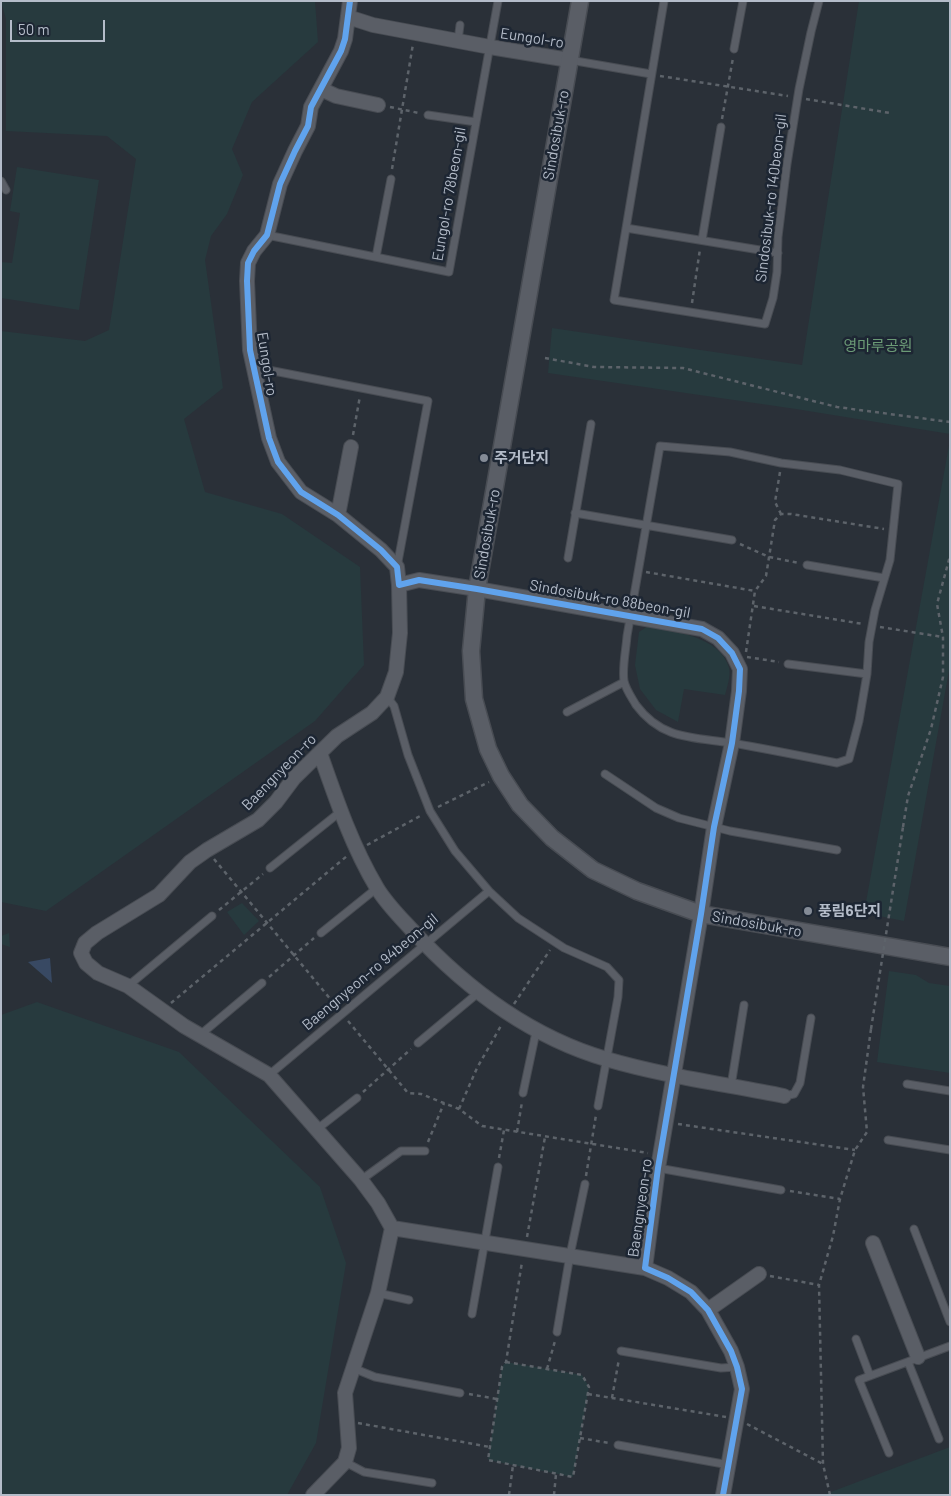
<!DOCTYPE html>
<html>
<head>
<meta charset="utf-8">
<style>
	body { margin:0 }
	#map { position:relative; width:951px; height:1496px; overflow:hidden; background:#2a3038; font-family:Barlow,sans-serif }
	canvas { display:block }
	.frame { position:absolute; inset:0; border:2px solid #b4bcc9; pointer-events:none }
	.scale { position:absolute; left:10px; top:20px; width:95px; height:22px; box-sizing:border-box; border:2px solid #b4bcc9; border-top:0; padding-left:6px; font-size:15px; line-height:18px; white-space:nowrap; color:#b4bcc9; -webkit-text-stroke:4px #1d2633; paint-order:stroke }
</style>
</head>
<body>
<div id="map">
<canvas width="951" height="1496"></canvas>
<div class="frame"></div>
<div class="scale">50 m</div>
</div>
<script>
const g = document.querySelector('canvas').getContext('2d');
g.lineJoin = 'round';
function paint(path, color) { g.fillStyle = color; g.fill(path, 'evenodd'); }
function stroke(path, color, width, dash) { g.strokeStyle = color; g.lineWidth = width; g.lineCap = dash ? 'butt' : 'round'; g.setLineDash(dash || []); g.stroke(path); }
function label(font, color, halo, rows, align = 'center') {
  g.font = font + ' Barlow,"Noto Sans KR",sans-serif'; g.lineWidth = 5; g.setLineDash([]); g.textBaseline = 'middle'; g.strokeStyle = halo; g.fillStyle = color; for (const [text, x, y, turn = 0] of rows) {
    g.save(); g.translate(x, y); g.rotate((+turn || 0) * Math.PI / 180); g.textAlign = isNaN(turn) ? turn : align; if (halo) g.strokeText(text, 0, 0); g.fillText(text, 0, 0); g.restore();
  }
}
paint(new Path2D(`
	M 1,1 L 315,1 L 318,42 L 252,102 L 232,149 L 243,175 L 227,214 L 211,236 L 205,260 L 223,388 L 184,419 L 205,492 L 282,514 L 360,567 L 364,665 L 315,721 L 46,911 L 1,902 L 1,331 L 85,341 L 109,330 L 136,159 L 107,136 L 6,131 L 6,19 Z
	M 859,1 L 950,1 L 950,434 L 796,409 L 548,373 L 552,328 L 802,365 Z
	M 17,167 L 99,180 L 79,310 L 1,298 L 1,262 L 12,263 L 20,213 L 10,211 Z
	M 950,440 L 950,665 L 904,921 L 864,913 Z
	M 648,626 C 674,631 721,637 729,668 C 731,676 727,687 725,695 L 684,689 L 678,722 L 656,710 L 640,689 L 635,665 L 639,632 Z
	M 242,903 L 259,921 L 244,935 L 227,912 Z
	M 9,933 L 10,947 L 1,944 L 1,936 Z
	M 889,971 L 916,975 L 929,983 L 950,986 L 950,1073 L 877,1062 Z
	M 37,1002 L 179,1052 L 320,1187 L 346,1263 L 316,1443 L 287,1495 L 1,1495 L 1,1015 Z
	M 506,1362 L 582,1375 L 589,1387 L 573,1477 L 488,1460 L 502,1367 Z
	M 950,1447 L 950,1495 L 823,1495 Z`), '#273a3e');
paint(new Path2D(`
	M 50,958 L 52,983 L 28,962 Z`), '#384963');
const service = new Path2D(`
	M 664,1 L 614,300 L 765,324 L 773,298 L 777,272 L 778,237 L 787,164 L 799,89 L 811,32 L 819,1
	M 458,41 L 460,25
	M 734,49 L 743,1
	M 570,60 L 651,74
	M 428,115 L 476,122
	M 1,181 L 6,190
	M 626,228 L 778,253
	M 267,235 L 449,272 L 498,1
	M 702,240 L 721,127
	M 376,257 L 391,179
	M 253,367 L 428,401 L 397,567
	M 660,446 L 730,452 L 781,463 L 840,470 L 898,484 L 890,560 L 875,610 L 869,642 L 867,674 L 859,721 L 849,759 L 837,763 C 802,756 767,749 732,743 C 693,737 662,740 636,705 C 632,698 626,690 624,681 C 622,667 626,650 627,636 Z
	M 575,513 L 732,540
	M 568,558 L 591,424
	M 807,565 L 884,578
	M 788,664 L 867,674
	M 387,697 L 394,706 L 408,755 L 430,811 L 455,851 L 489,891 L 518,918 L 564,948 L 607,967 L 619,980 L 618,997 L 598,1106
	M 567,712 L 624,682
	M 605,774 L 656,808 L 679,818 L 730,831 L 837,850
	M 270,868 L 340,812
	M 321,933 L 377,888
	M 128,986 L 212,916
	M 200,1035 L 262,983
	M 418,1043 L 478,993
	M 269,1075 L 489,891
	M 907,1084 L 950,1091
	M 731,1086 L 744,1005
	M 523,1093 L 536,1032
	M 784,1096 L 794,1094 L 800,1083 L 811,1018
	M 316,1130 L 357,1098
	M 888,1140 L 950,1150
	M 658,1168 L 781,1190
	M 361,1180 L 401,1151 L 425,1151
	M 914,1229 L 950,1322
	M 378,1293 L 409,1300
	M 472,1314 L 498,1167
	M 557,1332 L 570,1255 L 585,1184
	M 856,1339 L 870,1376
	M 621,1351 L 721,1368 L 737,1367
	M 908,1362 L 939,1439
	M 353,1368 L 375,1377 L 460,1393
	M 618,1445 L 729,1465
	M 889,1453 L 859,1380 L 950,1346
	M 345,1462 L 364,1472 L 432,1483`);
const minor = new Path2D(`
	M 350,1 L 345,39 L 341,51 L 311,107 L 308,126 L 295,151 L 280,184 L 267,235 L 254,251 L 248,263 L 247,281 L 250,350 L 269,438 L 278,462 L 301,492 L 338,515 L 381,550 L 397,567 L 399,585 L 419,580 L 477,589 L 702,629 L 718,638 L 732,653 L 740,669 L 739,691 L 732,743 L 714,827 L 701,914 L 658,1168 L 645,1268 L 668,1278 L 691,1292 L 708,1310 L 731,1351 L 737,1367 L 742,1389 L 723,1495
	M 348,17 L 373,25 L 490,47 L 569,60
	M 321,89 L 336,96 L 378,105
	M 338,515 L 351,447
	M 320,753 C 336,799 352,846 377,888 C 386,903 399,916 411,929 C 465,988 528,1036 606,1059 C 664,1076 724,1084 784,1096
	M 392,1228 L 645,1268
	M 873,1243 L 918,1357
	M 708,1310 L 759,1274
	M 313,1495 L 345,1462 L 349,1448 L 345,1393 L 378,1293 L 392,1228 L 378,1203 L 361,1180 L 269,1075 L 184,1026 L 128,986 L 98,973 L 86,963 L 81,953 L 85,943 L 97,933 L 159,895 L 190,862 L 207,850 L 258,820 L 276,802 L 294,778 L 337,736 L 372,713 L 387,697 L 396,672 L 400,633 L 399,585`);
const tertiary = new Path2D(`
	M 580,1 L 477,589 L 471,651 L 474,699 L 488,749 L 501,776 L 520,805 L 552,838 L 593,870 L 637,891 L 701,914 L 950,957`);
stroke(service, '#484c53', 9);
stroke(minor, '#484c53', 16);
stroke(tertiary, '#484c53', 19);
stroke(new Path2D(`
	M 660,76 L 788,96
	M 806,99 L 890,113
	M 390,107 L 419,113
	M 722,119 L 733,58
	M 392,169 L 413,44
	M 692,303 L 700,249
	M 545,358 L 594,367 L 683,368 L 837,407 L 950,422
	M 353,435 L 360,396
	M 780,472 L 775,502 L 781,514
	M 740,544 L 769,557 L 799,563
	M 646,572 L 755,591
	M 754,606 L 863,624
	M 880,627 L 943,637
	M 746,652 L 755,591 L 766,576 L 775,520 L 781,514 L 791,514 L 884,529
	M 747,657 L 779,662
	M 438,807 L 489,782
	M 903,827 L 908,796 L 931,729 L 943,677 L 943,637 L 937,604 L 950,556
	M 367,845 L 422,815
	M 214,859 L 337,1007
	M 219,910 L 263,874
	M 269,977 L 314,938
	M 171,1003 L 347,856
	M 514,1004 L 550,950
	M 348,1021 L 408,1093 L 421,1094 L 459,1109 L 482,1126 L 648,1153
	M 363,1092 L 411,1049
	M 459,1109 L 477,1068 L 502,1024
	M 678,1124 L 855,1150
	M 517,1132 L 522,1102
	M 428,1142 L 444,1103
	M 499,1158 L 504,1130
	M 586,1176 L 596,1115
	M 790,1191 L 840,1199
	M 527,1237 L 545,1137
	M 770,1276 L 819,1285
	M 506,1362 L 582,1375 L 589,1387 L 573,1477 L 488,1460 L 502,1367 L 506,1362 L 522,1262
	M 547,1369 L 555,1341
	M 469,1394 L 497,1399
	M 588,1394 L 726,1417
	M 612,1398 L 619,1359
	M 358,1423 L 490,1447
	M 747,1424 L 823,1464
	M 580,1438 L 609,1443
	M 509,1495 L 513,1465
	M 554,1495 L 556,1474
	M 830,1495 L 823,1464 L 819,1285 L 833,1236 L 840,1199 L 855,1150 L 867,1132 L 863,1087 L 871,1029`), '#5d636a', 2.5, [4, 4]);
stroke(service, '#5a5e66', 7);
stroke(minor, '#5a5e66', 14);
stroke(tertiary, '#5a5e66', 16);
stroke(new Path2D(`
	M 871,1029 L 903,827`), '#5d636a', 2.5, [4, 4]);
stroke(new Path2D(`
	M 350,1 L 345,39 L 341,51 L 311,107 L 308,126 L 295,151 L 280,184 L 267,235 L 254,251 L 248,263 L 247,281 L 250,350 L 269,438 L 278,462 L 301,492 L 338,515 L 381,550 L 397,567 L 399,585 L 419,580 L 477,589 L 702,629 L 718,638 L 732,653 L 740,669 L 739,691 L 732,743 L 714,827 L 701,914 L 658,1168 L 645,1268 L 668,1278 L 691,1292 L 708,1310 L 731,1351 L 737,1367 L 742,1389 L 723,1495`), '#60a3ed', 6);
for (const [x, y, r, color] of [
	[484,458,5,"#848b96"],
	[808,911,5,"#848b96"]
]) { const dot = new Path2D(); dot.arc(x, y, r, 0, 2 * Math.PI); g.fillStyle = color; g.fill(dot); stroke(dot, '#1d2633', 2); }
label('15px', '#b4bcc9', '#1d2633', [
	["Eungol-ro",532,38,9],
	["Sindosibuk-ro",556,135,-80],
	["Eungol-ro 78beon-gil",449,194,-80],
	["Sindosibuk-ro 140beon-gil",771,198,-83],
	["Eungol-ro",267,364,81],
	["Sindosibuk-ro",487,534,-80],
	["Sindosibuk-ro 88beon-gil",610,599,10],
	["Baengnyeon-ro",279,772,-46],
	["Sindosibuk-ro",757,924,10],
	["Baengnyeon-ro 94beon-gil",370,972,-40],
	["Baengnyeon-ro",640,1208,-82]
]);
label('15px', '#6b9a76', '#1d2633', [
	["영마루공원",878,346]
]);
label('bold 15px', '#b4bcc9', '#1d2633', [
	["주거단지",494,458],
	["풍림6단지",818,911]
], 'left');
</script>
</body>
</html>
